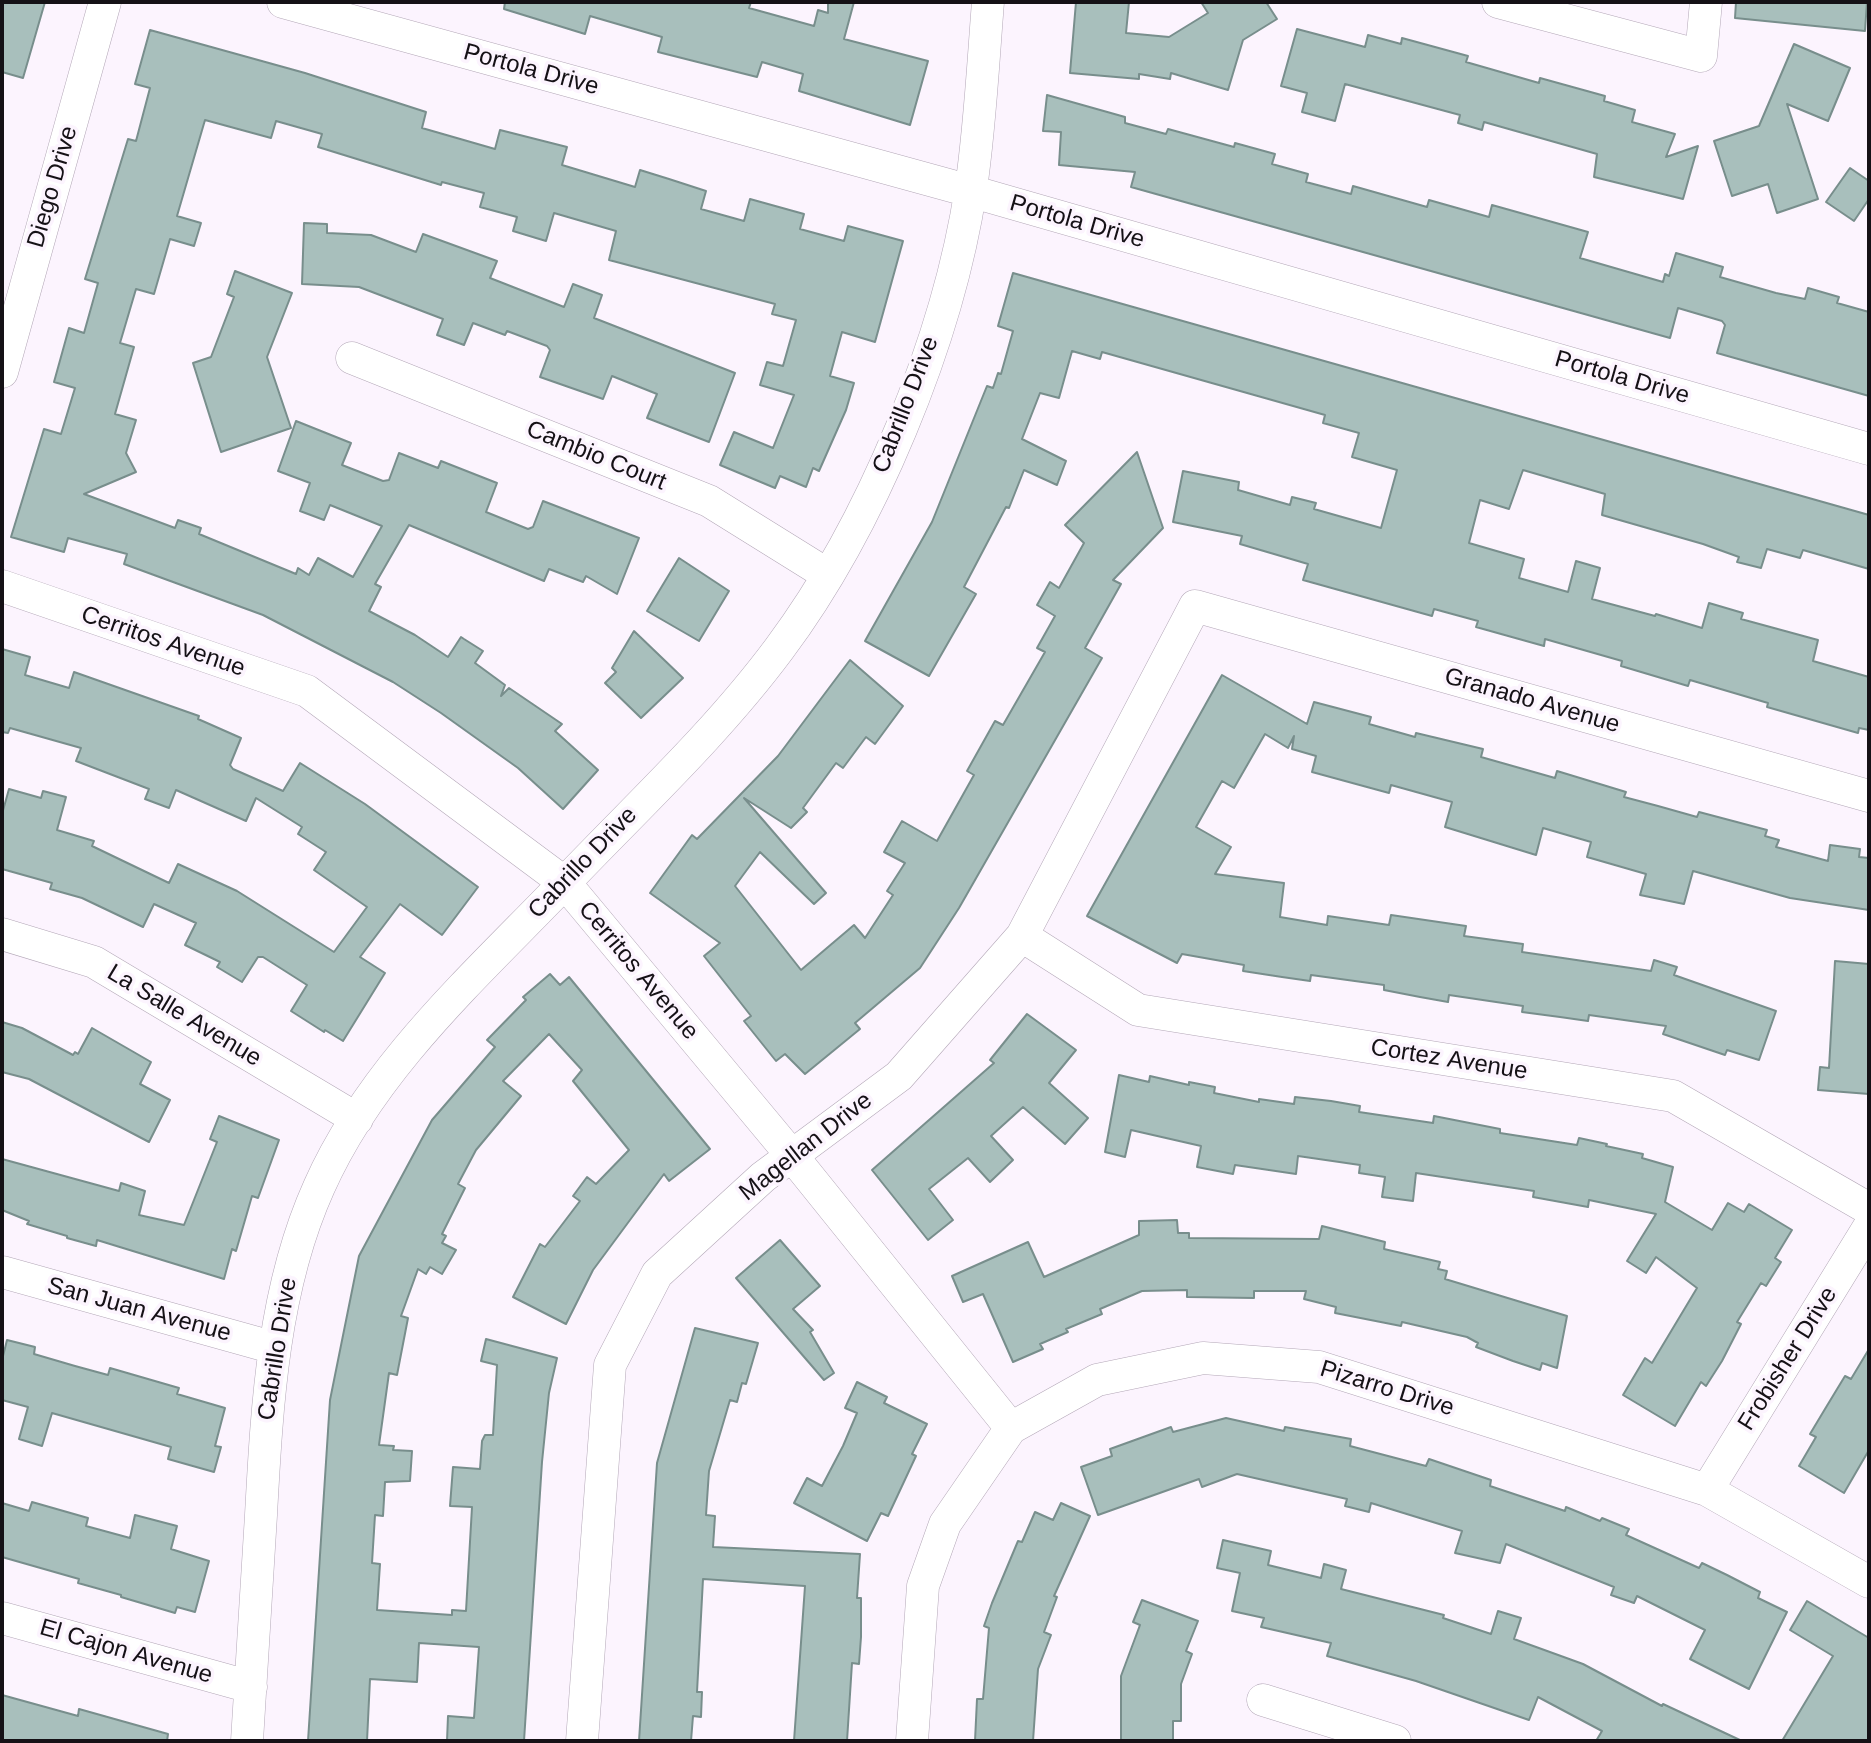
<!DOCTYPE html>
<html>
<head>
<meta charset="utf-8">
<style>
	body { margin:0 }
	#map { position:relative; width:1871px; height:1743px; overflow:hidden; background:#fcf4fe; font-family:Helvetica,sans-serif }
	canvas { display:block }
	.frame { position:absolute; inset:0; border:4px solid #151116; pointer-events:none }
</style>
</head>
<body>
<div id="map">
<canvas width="1871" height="1743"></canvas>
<div class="frame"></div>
</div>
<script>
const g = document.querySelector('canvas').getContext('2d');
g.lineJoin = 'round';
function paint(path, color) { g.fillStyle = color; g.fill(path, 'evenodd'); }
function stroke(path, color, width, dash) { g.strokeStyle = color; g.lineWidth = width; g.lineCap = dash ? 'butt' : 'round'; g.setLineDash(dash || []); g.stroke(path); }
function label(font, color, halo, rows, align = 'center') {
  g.font = font + ' Helvetica,sans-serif'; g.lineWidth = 7; g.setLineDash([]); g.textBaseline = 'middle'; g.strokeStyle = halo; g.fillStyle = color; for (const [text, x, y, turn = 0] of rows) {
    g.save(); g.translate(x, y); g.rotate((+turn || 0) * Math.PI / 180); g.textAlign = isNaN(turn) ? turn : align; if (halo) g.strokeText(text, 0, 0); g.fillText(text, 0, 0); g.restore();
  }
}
const building = new Path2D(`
	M 2,2 L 45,2 L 23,78 L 2,72 Z
	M 505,2 L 751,2 L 749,8 L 814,26 L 818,10 L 828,13 L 828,2 L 854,2 L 844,39 L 928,61 L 910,125 L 799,91 L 803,74 L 762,62 L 757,77 L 658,52 L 662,37 L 590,16 L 585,34 L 504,9 Z
	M 1076,2 L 1129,2 L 1126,33 L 1169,37 L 1208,13 L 1201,2 L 1266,2 L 1277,19 L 1243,40 L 1228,90 L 1171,73 L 1170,79 L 1139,74 L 1139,79 L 1070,73 Z
	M 1736,2 L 1867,2 L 1865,31 L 1735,18 Z
	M 1297,29 L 1365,47 L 1368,35 L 1401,44 L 1402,38 L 1468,56 L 1466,62 L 1539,83 L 1540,78 L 1605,96 L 1604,101 L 1635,110 L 1632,122 L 1675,134 L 1666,157 L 1698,146 L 1683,199 L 1594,177 L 1597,154 L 1484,122 L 1482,130 L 1458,123 L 1460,115 L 1345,84 L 1335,121 L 1302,112 L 1307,93 L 1281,86 Z
	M 150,30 L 305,73 L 426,112 L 422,128 L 495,149 L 500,130 L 567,147 L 562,165 L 635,187 L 640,170 L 669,179 L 706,191 L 701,209 L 744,221 L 750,199 L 804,214 L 800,229 L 844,241 L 848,226 L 903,241 L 875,342 L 842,332 L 830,376 L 854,383 L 846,410 L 819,471 L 813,468 L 806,487 L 780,476 L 775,488 L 720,465 L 734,432 L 773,448 L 794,395 L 760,385 L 767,362 L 783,366 L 796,320 L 772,314 L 775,304 L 609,260 L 616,231 L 554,213 L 546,241 L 513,231 L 517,217 L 480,207 L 484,193 L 442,182 L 441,185 L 318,147 L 322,134 L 276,121 L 271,138 L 205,120 L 177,216 L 201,223 L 194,246 L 170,239 L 154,294 L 136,289 L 120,343 L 134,347 L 115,414 L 136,420 L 126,453 L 136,472 L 84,494 L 175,528 L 178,520 L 201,528 L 199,534 L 296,574 L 298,568 L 309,575 L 318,558 L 353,577 L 382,526 L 330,505 L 324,520 L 300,511 L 310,483 L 278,471 L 296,421 L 351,443 L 342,465 L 383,481 L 389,480 L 399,453 L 438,468 L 441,461 L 497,483 L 486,512 L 528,529 L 533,527 L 543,501 L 639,538 L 617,594 L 586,576 L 583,582 L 549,569 L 544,581 L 409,525 L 375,584 L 381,587 L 369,611 L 415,635 L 448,657 L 461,637 L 464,639 L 483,651 L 475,663 L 505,685 L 501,696 L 509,688 L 562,724 L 555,731 L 598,770 L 563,809 L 518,768 L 441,713 L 393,682 L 263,615 L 124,564 L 127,554 L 68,538 L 64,552 L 11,537 L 44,429 L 61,434 L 75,388 L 54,382 L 69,328 L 84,333 L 98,283 L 85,279 L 128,139 L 136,141 L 150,88 L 135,84 Z
	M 1794,44 L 1850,68 L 1828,121 L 1787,104 L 1818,199 L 1777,213 L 1768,184 L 1732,196 L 1714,141 L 1759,126 Z
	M 1047,95 L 1125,117 L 1125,123 L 1166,134 L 1168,129 L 1234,147 L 1235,143 L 1275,154 L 1272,164 L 1308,174 L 1306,182 L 1351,194 L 1353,186 L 1427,207 L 1429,200 L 1489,217 L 1492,205 L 1588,232 L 1580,258 L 1663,282 L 1665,274 L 1669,276 L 1676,253 L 1723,267 L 1720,277 L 1776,293 L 1805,299 L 1808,288 L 1839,297 L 1837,303 L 1869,312 L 1869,396 L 1717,353 L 1725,325 L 1722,321 L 1678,308 L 1670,338 L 1131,187 L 1135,172 L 1059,165 L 1061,132 L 1043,131 Z
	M 1850,168 L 1869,181 L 1869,199 L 1854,221 L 1826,202 Z
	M 304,223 L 327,224 L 327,233 L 371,235 L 416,252 L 423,234 L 497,261 L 490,278 L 564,307 L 573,284 L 602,295 L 594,318 L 735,373 L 709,442 L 647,418 L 657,394 L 612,376 L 603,399 L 540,377 L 550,350 L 547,346 L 507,331 L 505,335 L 473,323 L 464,345 L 437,335 L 443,319 L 359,287 L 302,284 Z
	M 235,271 L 292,293 L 267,357 L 291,428 L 221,452 L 193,363 L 211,357 L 234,297 L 227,294 Z
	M 1013,273 L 1869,515 L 1869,569 L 1803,550 L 1800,558 L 1767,549 L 1761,568 L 1737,562 L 1739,557 L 1703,544 L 1602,515 L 1605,494 L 1523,470 L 1509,509 L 1480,500 L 1469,543 L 1524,559 L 1519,578 L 1568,592 L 1576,561 L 1600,568 L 1592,599 L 1655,616 L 1656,614 L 1702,628 L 1709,603 L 1743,613 L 1741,619 L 1818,640 L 1813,661 L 1869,677 L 1869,730 L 1859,728 L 1858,733 L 1767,707 L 1768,703 L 1690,680 L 1688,686 L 1621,666 L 1622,661 L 1545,639 L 1544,646 L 1476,627 L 1478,621 L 1434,609 L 1432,616 L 1303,580 L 1308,564 L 1240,544 L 1242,536 L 1173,522 L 1183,471 L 1239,482 L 1238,490 L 1290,505 L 1292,497 L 1316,503 L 1314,509 L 1381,528 L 1397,470 L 1352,457 L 1359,433 L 1323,423 L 1325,415 L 1102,352 L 1100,359 L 1072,351 L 1059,398 L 1040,393 L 1022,439 L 1066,461 L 1057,485 L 1024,470 L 1009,508 L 1006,507 L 964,587 L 976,594 L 929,676 L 865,641 L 932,522 L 987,386 L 993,388 L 998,373 L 1001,374 L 1013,331 L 998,326 Z
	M 1137,452 L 1163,528 L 1113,580 L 1121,584 L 1085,648 L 1102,658 L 959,908 L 920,968 L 855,1023 L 860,1029 L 805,1074 L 785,1054 L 776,1061 L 744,1021 L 751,1016 L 704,956 L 720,943 L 650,893 L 692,835 L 697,839 L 778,756 L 850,660 L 903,706 L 875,744 L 866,737 L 843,768 L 836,763 L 803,808 L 807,812 L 791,828 L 744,798 L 826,893 L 814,904 L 760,852 L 735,886 L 801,970 L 854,925 L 865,938 L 893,895 L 887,891 L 905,863 L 884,852 L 902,821 L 937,841 L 974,775 L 967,771 L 995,721 L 1003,725 L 1045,652 L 1037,648 L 1055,616 L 1037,605 L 1050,582 L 1059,588 L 1084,543 L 1065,525 Z
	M 679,558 L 729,591 L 699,641 L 647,611 Z
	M 634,631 L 683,678 L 641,718 L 605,683 L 616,672 L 612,668 Z
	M 2,649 L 30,657 L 25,675 L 69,688 L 74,672 L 199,716 L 198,719 L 241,738 L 230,765 L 233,769 L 283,791 L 300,763 L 365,804 L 478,887 L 442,935 L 400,904 L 360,957 L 385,973 L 343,1041 L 325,1030 L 324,1032 L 291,1011 L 307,985 L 263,957 L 258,957 L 242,982 L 217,967 L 220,962 L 185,945 L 196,923 L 154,904 L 143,927 L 82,898 L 50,889 L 52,883 L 2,869 L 2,814 L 9,789 L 41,798 L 43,791 L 66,797 L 57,830 L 94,841 L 92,846 L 169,883 L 178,864 L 237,891 L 334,952 L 367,907 L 314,870 L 326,852 L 298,834 L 302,827 L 256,798 L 246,821 L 176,790 L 169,808 L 145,799 L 149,789 L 76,761 L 81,748 L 10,728 L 8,733 L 2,732 Z
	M 1222,675 L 1307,724 L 1314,702 L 1371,717 L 1369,724 L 1415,737 L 1416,733 L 1483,749 L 1481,757 L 1555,778 L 1557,771 L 1626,792 L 1624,797 L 1658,806 L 1697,817 L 1699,812 L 1767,830 L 1765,836 L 1779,840 L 1776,847 L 1828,861 L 1830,845 L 1860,849 L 1859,857 L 1869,858 L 1869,910 L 1790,898 L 1693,871 L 1684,904 L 1640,895 L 1646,874 L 1587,857 L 1591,842 L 1543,828 L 1536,855 L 1445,827 L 1452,802 L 1391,785 L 1389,793 L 1312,772 L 1316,756 L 1292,749 L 1294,736 L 1288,748 L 1265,734 L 1234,788 L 1222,781 L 1196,827 L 1231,847 L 1215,874 L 1284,883 L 1280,917 L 1327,925 L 1328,916 L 1389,925 L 1391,915 L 1466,926 L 1464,936 L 1523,944 L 1522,952 L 1651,971 L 1654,960 L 1677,967 L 1674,975 L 1776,1011 L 1759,1060 L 1727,1050 L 1725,1055 L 1663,1034 L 1666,1026 L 1589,1015 L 1588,1021 L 1560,1017 L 1522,1012 L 1523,1006 L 1449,995 L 1448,1002 L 1420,997 L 1384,990 L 1384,985 L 1311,975 L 1310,981 L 1282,977 L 1243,971 L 1244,965 L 1182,954 L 1177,963 L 1087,916 Z
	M 1835,961 L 1869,964 L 1869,1094 L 1818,1090 L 1820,1067 L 1829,1068 Z
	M 550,974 L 560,985 L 569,977 L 710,1149 L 669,1181 L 664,1174 L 593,1270 L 566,1324 L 513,1297 L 540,1244 L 545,1247 L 580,1201 L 573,1196 L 587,1177 L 596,1184 L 629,1150 L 573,1081 L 582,1070 L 549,1034 L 503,1081 L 521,1096 L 476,1150 L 458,1184 L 465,1188 L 442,1234 L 446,1236 L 442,1243 L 456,1250 L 442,1274 L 430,1267 L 426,1274 L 418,1269 L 401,1316 L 408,1318 L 397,1375 L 389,1373 L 379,1445 L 394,1446 L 393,1450 L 412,1451 L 410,1481 L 385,1482 L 383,1516 L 375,1515 L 372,1563 L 380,1564 L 377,1610 L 452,1615 L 452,1610 L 466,1611 L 472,1507 L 450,1506 L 453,1467 L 480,1469 L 482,1441 L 485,1435 L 493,1435 L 497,1365 L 481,1361 L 486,1339 L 557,1358 L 549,1393 L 542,1462 L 524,1741 L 447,1741 L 448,1716 L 474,1718 L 479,1647 L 419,1643 L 417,1682 L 370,1679 L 367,1741 L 308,1741 L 330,1400 L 359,1256 L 432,1120 L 495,1047 L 487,1040 L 526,1000 L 523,997 Z
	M 1027,1014 L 1076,1050 L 1049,1083 L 1088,1118 L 1065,1144 L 1023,1107 L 991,1136 L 1013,1160 L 990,1182 L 968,1158 L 929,1189 L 953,1220 L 928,1240 L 872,1170 L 994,1063 L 990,1060 Z
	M 2,1022 L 22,1028 L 73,1055 L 75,1052 L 78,1054 L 92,1028 L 151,1062 L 140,1084 L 170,1100 L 149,1142 L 29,1079 L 2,1072 Z
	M 1119,1075 L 1149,1082 L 1150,1076 L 1189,1085 L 1189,1082 L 1215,1087 L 1214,1093 L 1259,1102 L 1259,1099 L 1294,1104 L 1295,1097 L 1331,1101 L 1360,1106 L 1359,1112 L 1433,1123 L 1434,1116 L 1500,1129 L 1500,1133 L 1577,1145 L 1579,1138 L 1607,1144 L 1606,1146 L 1643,1154 L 1642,1158 L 1673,1167 L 1665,1202 L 1712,1230 L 1728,1203 L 1744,1212 L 1749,1204 L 1792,1230 L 1775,1258 L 1781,1262 L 1766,1286 L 1761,1283 L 1737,1322 L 1741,1324 L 1722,1361 L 1706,1386 L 1701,1382 L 1675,1426 L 1623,1395 L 1645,1358 L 1652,1363 L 1697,1288 L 1656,1257 L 1646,1273 L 1627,1261 L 1656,1214 L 1589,1200 L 1588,1207 L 1533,1197 L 1534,1191 L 1416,1173 L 1413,1201 L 1382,1197 L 1385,1177 L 1359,1173 L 1360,1165 L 1298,1156 L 1296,1174 L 1235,1165 L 1233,1174 L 1197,1167 L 1201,1146 L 1131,1130 L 1125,1157 L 1105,1152 Z
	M 219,1116 L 279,1140 L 258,1198 L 252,1196 L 236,1251 L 232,1249 L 224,1279 L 97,1240 L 96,1246 L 67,1238 L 67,1236 L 27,1224 L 29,1221 L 2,1210 L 2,1159 L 119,1191 L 121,1183 L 145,1191 L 139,1215 L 184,1225 L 217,1142 L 210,1139 Z
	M 1177,1220 L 1178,1233 L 1189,1233 L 1189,1238 L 1319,1239 L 1322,1226 L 1385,1242 L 1384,1249 L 1440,1262 L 1438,1269 L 1447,1271 L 1445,1279 L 1567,1316 L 1557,1368 L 1542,1363 L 1540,1370 L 1513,1361 L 1476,1347 L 1478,1343 L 1467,1337 L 1402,1322 L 1401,1326 L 1335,1313 L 1336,1307 L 1304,1299 L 1306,1291 L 1254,1291 L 1254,1298 L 1187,1297 L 1187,1290 L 1142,1291 L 1100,1309 L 1102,1314 L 1066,1329 L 1068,1332 L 1040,1344 L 1043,1349 L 1013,1362 L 983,1294 L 963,1302 L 952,1276 L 1028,1242 L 1044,1277 L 1139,1235 L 1139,1221 Z
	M 780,1240 L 820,1286 L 793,1309 L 813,1330 L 810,1332 L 834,1373 L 824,1380 L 736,1278 Z
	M 695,1328 L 758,1343 L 746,1384 L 742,1383 L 737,1402 L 730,1400 L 709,1471 L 706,1515 L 715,1516 L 713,1547 L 860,1554 L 857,1598 L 861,1598 L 861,1637 L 859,1664 L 852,1663 L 847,1741 L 794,1741 L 805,1586 L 703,1579 L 697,1692 L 702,1692 L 701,1717 L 693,1716 L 691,1741 L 639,1741 L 657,1463 Z
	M 7,1340 L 35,1347 L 34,1354 L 75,1366 L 108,1375 L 110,1368 L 179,1388 L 177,1394 L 225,1408 L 215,1446 L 221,1447 L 214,1472 L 168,1459 L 171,1447 L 52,1413 L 42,1446 L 19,1439 L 28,1407 L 2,1400 L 2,1360 Z
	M 1869,1349 L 1869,1450 L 1844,1493 L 1799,1466 L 1816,1437 L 1810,1434 L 1825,1409 L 1845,1376 L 1851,1379 Z
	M 857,1382 L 887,1397 L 884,1403 L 927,1424 L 912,1454 L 916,1456 L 888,1516 L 881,1513 L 867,1541 L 794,1503 L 807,1478 L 822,1486 L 843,1446 L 857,1413 L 845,1408 Z
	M 1226,1418 L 1284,1431 L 1285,1427 L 1351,1439 L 1350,1446 L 1426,1466 L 1429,1459 L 1491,1480 L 1490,1486 L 1565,1511 L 1566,1507 L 1600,1521 L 1602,1518 L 1629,1529 L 1626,1535 L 1699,1568 L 1702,1563 L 1727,1575 L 1760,1592 L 1758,1598 L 1787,1612 L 1749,1689 L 1690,1659 L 1705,1630 L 1637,1596 L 1634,1603 L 1611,1595 L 1614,1587 L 1506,1544 L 1500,1563 L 1455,1553 L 1462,1531 L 1371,1503 L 1369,1512 L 1345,1506 L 1347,1499 L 1237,1474 L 1202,1487 L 1199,1479 L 1098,1515 L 1081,1467 L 1112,1456 L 1110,1449 L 1171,1427 L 1173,1432 Z
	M 32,1502 L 88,1518 L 86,1526 L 130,1538 L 135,1515 L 177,1526 L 171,1549 L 209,1561 L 195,1612 L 177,1607 L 175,1613 L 121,1597 L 121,1595 L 78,1583 L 79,1579 L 2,1557 L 2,1503 L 29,1511 Z
	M 1061,1503 L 1090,1516 L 1054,1596 L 1057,1597 L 1044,1632 L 1051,1635 L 1038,1669 L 1033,1741 L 975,1741 L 977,1699 L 983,1699 L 989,1628 L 984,1626 L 992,1603 L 1018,1541 L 1022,1542 L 1035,1512 L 1053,1520 Z
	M 1223,1540 L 1271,1551 L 1268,1565 L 1321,1578 L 1324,1564 L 1346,1570 L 1341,1589 L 1444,1615 L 1443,1618 L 1491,1634 L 1498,1611 L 1521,1618 L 1514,1639 L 1583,1664 L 1662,1706 L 1663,1704 L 1742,1741 L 1596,1741 L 1602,1731 L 1538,1697 L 1529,1720 L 1416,1681 L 1327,1656 L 1331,1643 L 1261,1627 L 1264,1618 L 1232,1611 L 1240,1573 L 1217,1568 Z
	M 1142,1600 L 1198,1621 L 1186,1651 L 1192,1654 L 1181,1684 L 1181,1721 L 1173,1721 L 1173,1741 L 1121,1741 L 1121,1676 L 1140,1625 L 1133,1622 Z
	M 1807,1601 L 1869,1638 L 1869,1741 L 1782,1741 L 1833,1656 L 1790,1630 Z
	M 2,1695 L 78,1716 L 79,1709 L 168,1734 L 167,1741 L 2,1741 Z`);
paint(building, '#a8bfbc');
stroke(building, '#788e8c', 2);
const minor = new Path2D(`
	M 283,2 L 970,191 L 1869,449
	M 1498,2 L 1701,56 L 1706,2
	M 352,358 L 709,501 L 828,575
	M 2,372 L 105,2
	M 2,586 L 307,691 L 565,883 L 793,1157 L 1011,1428
	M 2,934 L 94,962 L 357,1119
	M 1022,936 L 1138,1010 L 1673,1096 L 1869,1209
	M 2,1272 L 275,1348
	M 1707,1490 L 1869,1227
	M 2,1618 L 251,1687
	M 1263,1700 L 1395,1741
	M 247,1741 C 252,1666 256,1590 261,1515 C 267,1405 273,1289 319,1187 C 374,1063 482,970 573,874 C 643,801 718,731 779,649 C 871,526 948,340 971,188 C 980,127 983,64 988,2
	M 582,1741 L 610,1365 L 657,1274 L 763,1177 L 899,1076 L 1022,936 L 1195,606 L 1869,796
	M 912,1741 L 923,1586 L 945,1524 L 1011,1428 L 1097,1380 L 1203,1358 L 1319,1367 L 1707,1490 L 1869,1582`);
stroke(minor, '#b3a7b7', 33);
stroke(minor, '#fff', 32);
label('24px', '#151116', '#fcf4fe', [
	["Portola Drive",531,70,15],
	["Diego Drive",53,187,-74],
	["Portola Drive",1077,222,16],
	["Portola Drive",1622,378,16],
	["Cabrillo Drive",906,405,-69],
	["Cambio Court",596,456,22],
	["Cerritos Avenue",163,642,19],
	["Granado Avenue",1532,701,16],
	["Cabrillo Drive",583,863,-46],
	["Cerritos Avenue",638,971,50],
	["La Salle Avenue",184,1016,31],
	["Cortez Avenue",1449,1060,9],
	["Magellan Drive",806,1147,-38],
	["San Juan Avenue",139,1310,15],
	["Cabrillo Drive",278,1349,-81],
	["Frobisher Drive",1788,1359,-58],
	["Pizarro Drive",1387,1389,17],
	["El Cajon Avenue",126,1652,16]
]);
</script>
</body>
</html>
